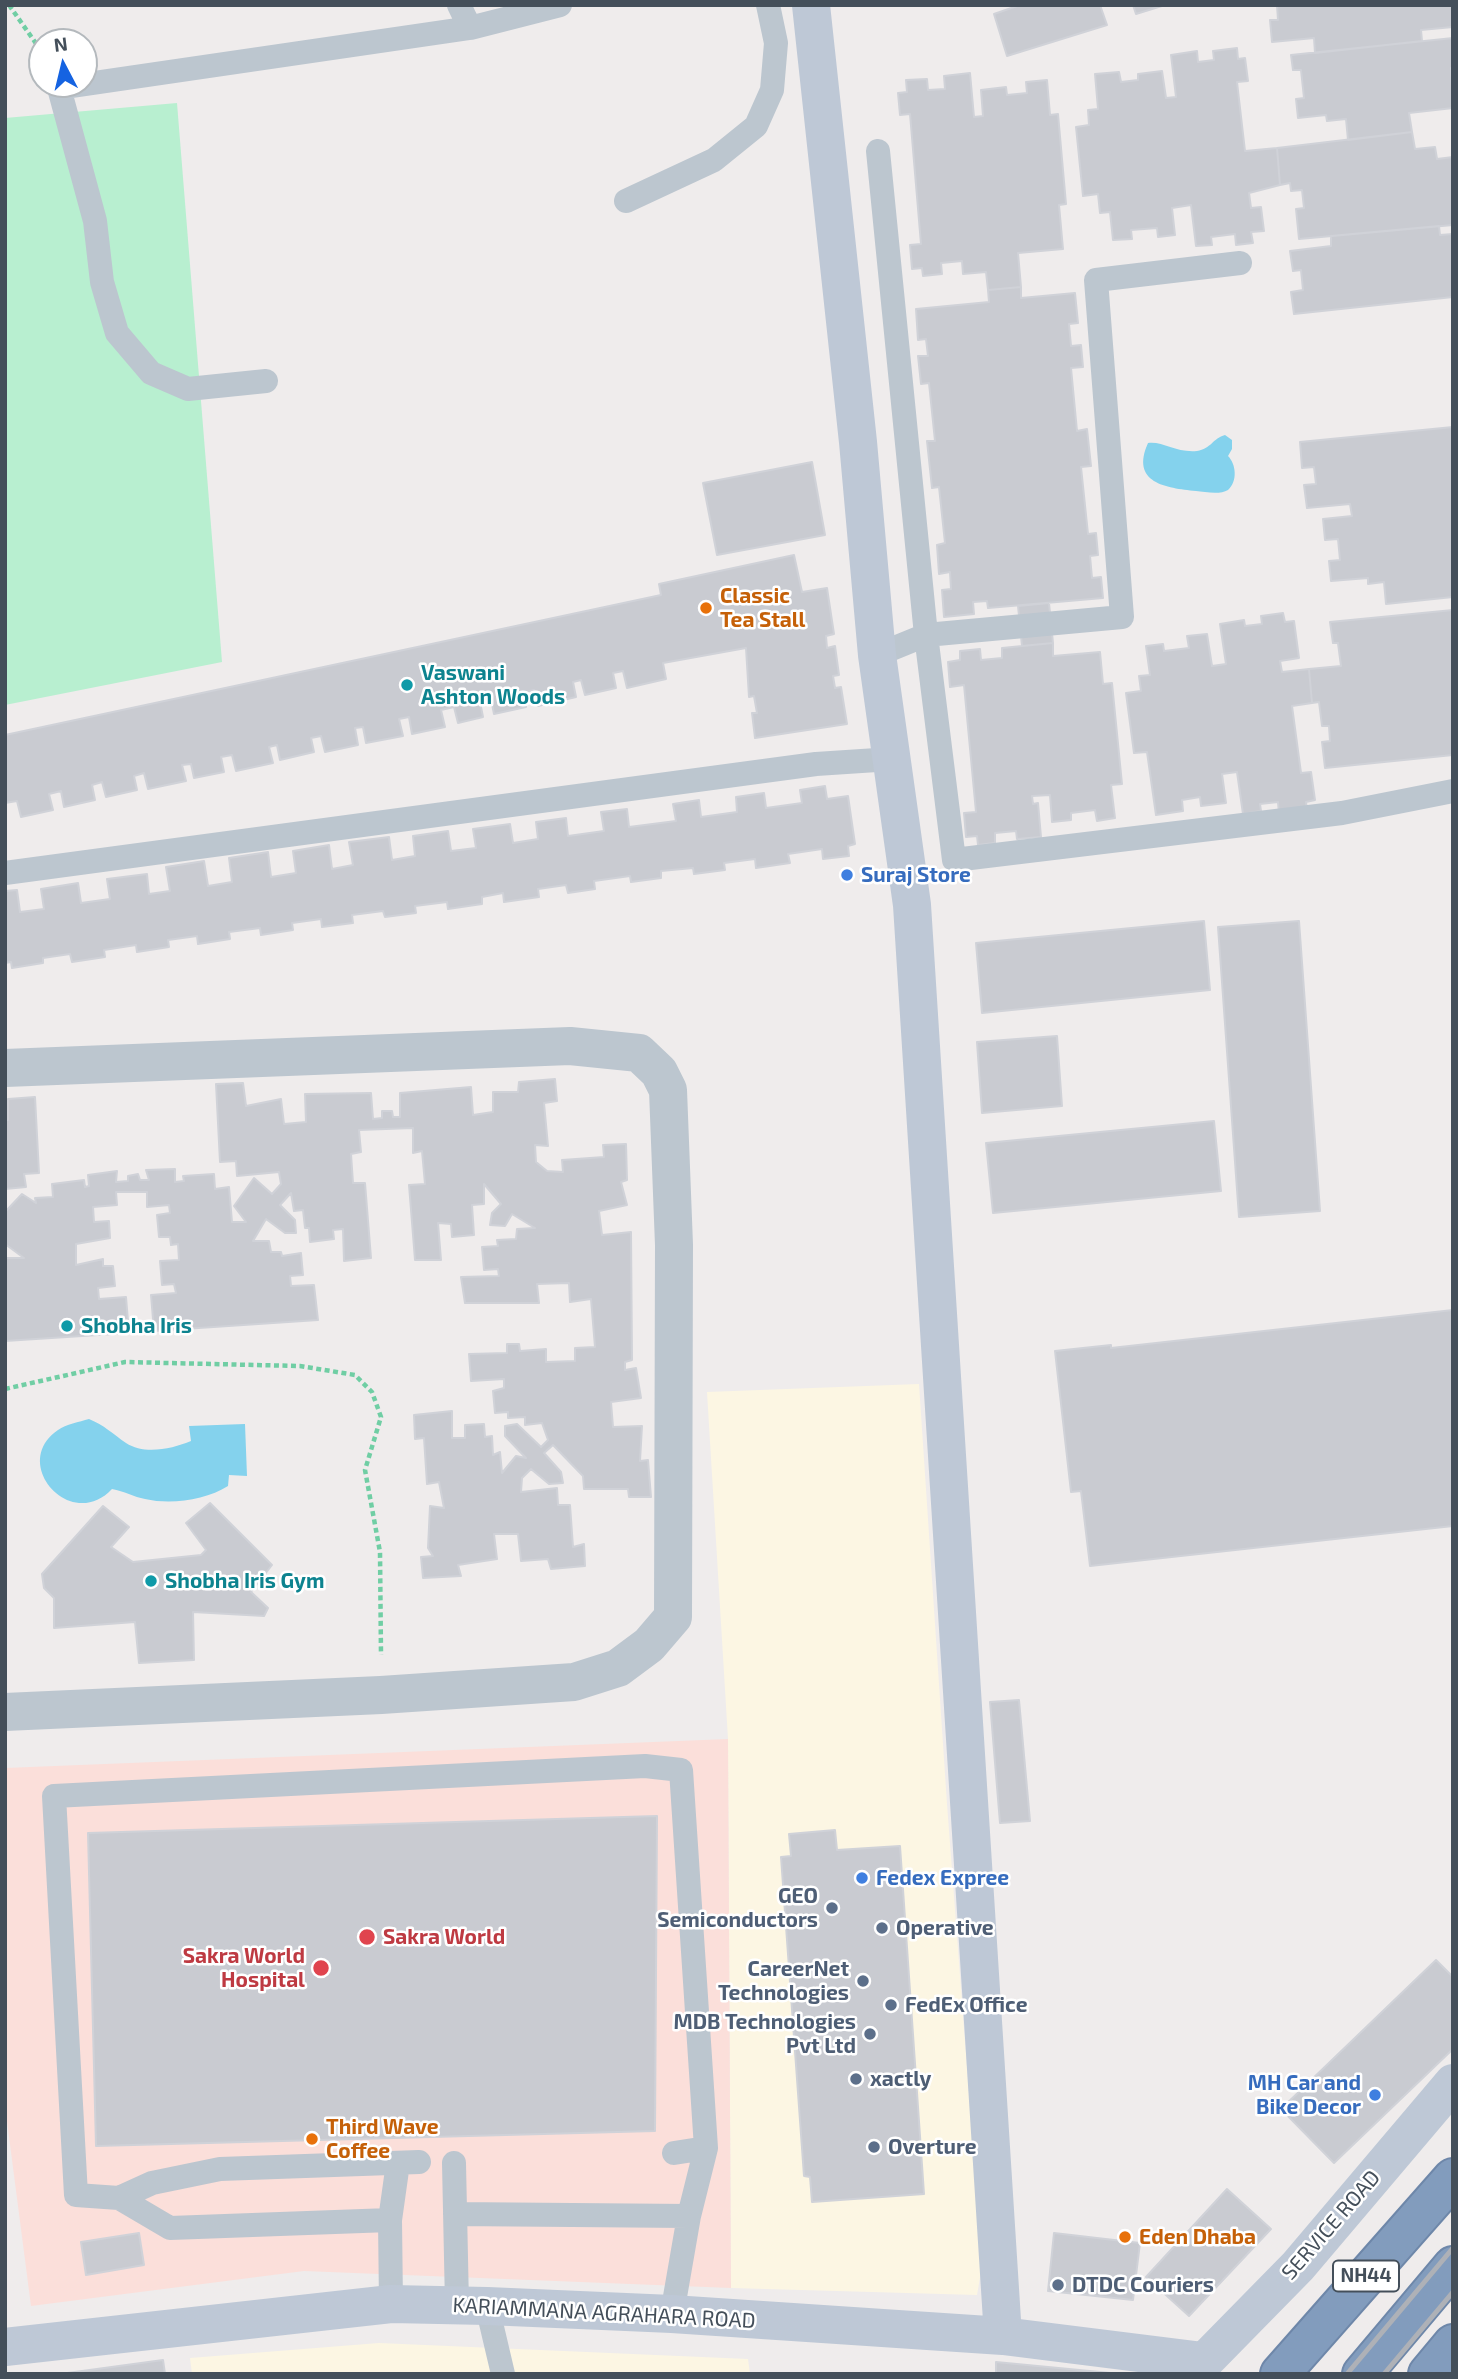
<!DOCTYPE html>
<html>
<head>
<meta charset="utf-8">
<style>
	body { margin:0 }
	#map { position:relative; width:1458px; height:2379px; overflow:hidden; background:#efecec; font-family:"Exo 2",sans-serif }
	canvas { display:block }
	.frame { position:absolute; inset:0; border:7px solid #444f5a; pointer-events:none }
	.north { position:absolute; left:28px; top:28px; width:70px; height:70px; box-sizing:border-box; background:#fff; border:2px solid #b4b9bd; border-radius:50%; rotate:353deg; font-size:19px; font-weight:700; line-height:28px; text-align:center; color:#444f5a }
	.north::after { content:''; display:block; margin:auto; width:24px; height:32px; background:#1563e1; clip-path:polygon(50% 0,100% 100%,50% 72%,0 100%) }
</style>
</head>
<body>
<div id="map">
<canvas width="1458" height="2379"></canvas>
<div class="frame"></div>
<div class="north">N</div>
</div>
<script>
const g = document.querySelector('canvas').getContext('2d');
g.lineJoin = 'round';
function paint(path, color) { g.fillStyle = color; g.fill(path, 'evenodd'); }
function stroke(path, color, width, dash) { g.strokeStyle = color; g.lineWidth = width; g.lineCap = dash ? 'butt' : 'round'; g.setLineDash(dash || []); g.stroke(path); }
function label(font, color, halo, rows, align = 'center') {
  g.font = font + ' "Exo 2",sans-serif'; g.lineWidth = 5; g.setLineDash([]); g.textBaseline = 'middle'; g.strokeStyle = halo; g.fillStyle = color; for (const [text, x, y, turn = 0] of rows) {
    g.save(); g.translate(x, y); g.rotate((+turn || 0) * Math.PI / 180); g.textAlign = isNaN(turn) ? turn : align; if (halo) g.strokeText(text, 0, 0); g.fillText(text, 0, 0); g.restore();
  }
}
paint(new Path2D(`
	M 919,1384 L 947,1804 L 982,2266 L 977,2295 L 731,2288 L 728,1739 L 707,1392 Z
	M 379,2343 L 748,2359 L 750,2374 L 192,2374 L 190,2358 Z`), '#fcf6e3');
paint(new Path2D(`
	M 728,1739 L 731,2288 L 304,2271 L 31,2306 L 5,2106 L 5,1768 Z`), '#fbdfda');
paint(new Path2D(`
	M 177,103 L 222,662 L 5,705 L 5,118 Z`), '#b8efd0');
paint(new Path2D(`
	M 1225,435 L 1232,440 L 1232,449 L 1228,456 C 1236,464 1238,481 1228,490 C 1220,495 1205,492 1196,491 C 1166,488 1130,483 1148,443 C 1163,441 1176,453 1197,451 C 1211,449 1213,438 1225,435 Z
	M 89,1419 C 104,1425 113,1434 126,1443 C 144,1455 172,1449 191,1441 L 189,1426 L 245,1424 L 247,1476 L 229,1475 L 228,1486 C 206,1500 171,1505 145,1499 C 134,1497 124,1491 112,1489 C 71,1533 9,1463 58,1430 C 66,1424 79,1422 89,1419 Z`), '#84d2ed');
const building = new Path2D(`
	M 1020,5 L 1100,5 L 1107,25 L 1007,56 L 994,14 Z
	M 1133,5 L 1165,5 L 1136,14 Z
	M 1277,5 L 1453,5 L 1453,27 L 1421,30 L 1422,41 L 1315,53 L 1314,38 L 1272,42 L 1270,20 L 1278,20 Z
	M 1453,38 L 1453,68 L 1451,68 L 1453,108 L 1409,113 L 1412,132 L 1348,140 L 1346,119 L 1327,121 L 1326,115 L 1298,118 L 1296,99 L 1304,98 L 1301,70 L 1293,70 L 1291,55 Z
	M 1237,48 L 1238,59 L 1245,58 L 1248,81 L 1237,82 L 1245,151 L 1277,148 L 1280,185 L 1249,193 L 1251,208 L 1261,207 L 1264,231 L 1251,232 L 1253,243 L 1236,245 L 1235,234 L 1211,237 L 1212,245 L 1196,246 L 1191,205 L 1172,208 L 1175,235 L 1158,237 L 1157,228 L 1131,230 L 1132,239 L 1113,240 L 1110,212 L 1100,213 L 1098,194 L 1083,196 L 1076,127 L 1089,125 L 1088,110 L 1098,109 L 1095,74 L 1119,72 L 1121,82 L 1138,80 L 1138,74 L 1162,71 L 1166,98 L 1176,97 L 1171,55 L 1197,51 L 1198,62 L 1214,60 L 1213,51 Z
	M 970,73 L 974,117 L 983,116 L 981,90 L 1006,87 L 1007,95 L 1027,93 L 1026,82 L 1047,80 L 1050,115 L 1058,114 L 1066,204 L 1059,205 L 1063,249 L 1018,253 L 1021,287 L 988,290 L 986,272 L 963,274 L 962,261 L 941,263 L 942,274 L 923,276 L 922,268 L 912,269 L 910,245 L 921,244 L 910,114 L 900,115 L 898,93 L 907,92 L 906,80 L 927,79 L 928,90 L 945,89 L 944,76 Z
	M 1412,132 L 1415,149 L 1435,147 L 1437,159 L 1453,157 L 1453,225 L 1299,239 L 1296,209 L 1304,208 L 1302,190 L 1291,191 L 1290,183 L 1280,185 L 1277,148 Z
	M 1439,226 L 1440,235 L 1453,234 L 1453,297 L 1294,314 L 1291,292 L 1303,290 L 1301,270 L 1293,271 L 1290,251 L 1331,246 L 1331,236 Z
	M 1021,287 L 1021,298 L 1075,293 L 1078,323 L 1069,324 L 1071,346 L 1081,345 L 1083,367 L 1071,368 L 1077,431 L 1087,429 L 1091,466 L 1081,467 L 1088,534 L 1096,533 L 1098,555 L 1090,556 L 1092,578 L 1101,577 L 1103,598 L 988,608 L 987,601 L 973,602 L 974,614 L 944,617 L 942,590 L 951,589 L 950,572 L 939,574 L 937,545 L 945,543 L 939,487 L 932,488 L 927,441 L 935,441 L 929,383 L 921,384 L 918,356 L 928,356 L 926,339 L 918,340 L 916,309 L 989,302 L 988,290 Z
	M 1453,427 L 1453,597 L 1386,604 L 1384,582 L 1368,584 L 1368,578 L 1331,581 L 1329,561 L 1340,560 L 1338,539 L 1325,540 L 1323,519 L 1352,516 L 1350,504 L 1307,508 L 1304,485 L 1316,484 L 1314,467 L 1302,468 L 1300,442 Z
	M 812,462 L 825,535 L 717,555 L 703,483 Z
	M 794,555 L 802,592 L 827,588 L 834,634 L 826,636 L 827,648 L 835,646 L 839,675 L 833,676 L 835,688 L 841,687 L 847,724 L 755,738 L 752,713 L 757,713 L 754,696 L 749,697 L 746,648 L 663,663 L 666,679 L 627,688 L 623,671 L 613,673 L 616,688 L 585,695 L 581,680 L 573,682 L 576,697 L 538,706 L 534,690 L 523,693 L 526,707 L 494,714 L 491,699 L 480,702 L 483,717 L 458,723 L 454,707 L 441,710 L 445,727 L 412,734 L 409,717 L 399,719 L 403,736 L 366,743 L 363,727 L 355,728 L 358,745 L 325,752 L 321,736 L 311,738 L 314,752 L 280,760 L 277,745 L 269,747 L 273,763 L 236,771 L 232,755 L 221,757 L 224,772 L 194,778 L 191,764 L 182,765 L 186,781 L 148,789 L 144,773 L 134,776 L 137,790 L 106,797 L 102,782 L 92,785 L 95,800 L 64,807 L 61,791 L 49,794 L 53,810 L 21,817 L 17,801 L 5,803 L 5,735 L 661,595 L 659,584 Z
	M 1049,603 L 1053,643 L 1022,646 L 1018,606 Z
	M 1453,610 L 1453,755 L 1325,768 L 1322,742 L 1330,741 L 1329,726 L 1322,726 L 1319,702 L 1312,703 L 1309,669 L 1341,666 L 1338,643 L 1333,643 L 1330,622 Z
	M 1283,613 L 1285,622 L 1294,621 L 1299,658 L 1280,661 L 1282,672 L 1309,669 L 1312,703 L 1292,706 L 1301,773 L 1311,772 L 1315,800 L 1306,802 L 1307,810 L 1279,814 L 1278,802 L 1260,804 L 1261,811 L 1243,814 L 1237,772 L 1222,774 L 1226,803 L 1201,806 L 1200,797 L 1182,800 L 1183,811 L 1156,815 L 1147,752 L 1134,753 L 1126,693 L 1141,691 L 1139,676 L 1150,675 L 1146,646 L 1163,644 L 1164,651 L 1189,648 L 1187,636 L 1207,634 L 1212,666 L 1226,664 L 1220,624 L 1244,620 L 1245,626 L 1262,624 L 1261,616 Z
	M 1053,643 L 1053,656 L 1100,652 L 1103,684 L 1112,683 L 1122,784 L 1111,785 L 1115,818 L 1097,821 L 1095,810 L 1071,813 L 1071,820 L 1052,822 L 1050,795 L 1032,796 L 1033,804 L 1038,803 L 1041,837 L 1017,839 L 1016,831 L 995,833 L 995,843 L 978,845 L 977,836 L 966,837 L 964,813 L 976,812 L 964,685 L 950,687 L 948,662 L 960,660 L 960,651 L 980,649 L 981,660 L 1002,658 L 1002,648 Z
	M 825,786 L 827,799 L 848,796 L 855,844 L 848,846 L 849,856 L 823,859 L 822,849 L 788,854 L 790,863 L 756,868 L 755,859 L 724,863 L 725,870 L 694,874 L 693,868 L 661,871 L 661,878 L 631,882 L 630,876 L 594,881 L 595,889 L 568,893 L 566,885 L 538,889 L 539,897 L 504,902 L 503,893 L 482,897 L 482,904 L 448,909 L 447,902 L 415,906 L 416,913 L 385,917 L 383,911 L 352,915 L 353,923 L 322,927 L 321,919 L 292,923 L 293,930 L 261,935 L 260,928 L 229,932 L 230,939 L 198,944 L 197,936 L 168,940 L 169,947 L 137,952 L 136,945 L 104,950 L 105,957 L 72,962 L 70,954 L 43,958 L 43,963 L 12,968 L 11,962 L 5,963 L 5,891 L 17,890 L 20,912 L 44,909 L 41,889 L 78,883 L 81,903 L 110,899 L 107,879 L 147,874 L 149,894 L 170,891 L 166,867 L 204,861 L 208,886 L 232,882 L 229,858 L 268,852 L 271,877 L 296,873 L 293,851 L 329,845 L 332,869 L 353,865 L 349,842 L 389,837 L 392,860 L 415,856 L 413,836 L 448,831 L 451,851 L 476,848 L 473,829 L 510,824 L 513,843 L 538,839 L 536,822 L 566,818 L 568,836 L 604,831 L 601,812 L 627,809 L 629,827 L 676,821 L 673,804 L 699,800 L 701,817 L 737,812 L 736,797 L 764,793 L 766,808 L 802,803 L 800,790 Z
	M 1204,921 L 1210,990 L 982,1013 L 976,943 Z
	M 1299,921 L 1320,1211 L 1239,1217 L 1218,927 Z
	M 1057,1036 L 1062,1106 L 982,1113 L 977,1042 Z
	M 555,1079 L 557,1101 L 544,1103 L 548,1146 L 535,1145 L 536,1162 L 547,1171 L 563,1172 L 562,1160 L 604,1157 L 603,1145 L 626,1144 L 627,1180 L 621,1182 L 627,1205 L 599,1211 L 602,1235 L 631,1232 L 632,1360 L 625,1362 L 625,1370 L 636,1368 L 641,1398 L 611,1402 L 613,1427 L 642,1426 L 640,1461 L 648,1460 L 651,1497 L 629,1497 L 628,1489 L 584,1489 L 583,1476 L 553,1445 L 544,1453 L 561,1472 L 563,1483 L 549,1484 L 531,1469 L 522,1478 L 521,1492 L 557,1488 L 558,1505 L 570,1505 L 573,1547 L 584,1544 L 585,1566 L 551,1569 L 548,1559 L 521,1561 L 518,1534 L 494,1534 L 497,1559 L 458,1565 L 461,1576 L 423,1578 L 421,1557 L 433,1556 L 428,1548 L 430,1506 L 444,1508 L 439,1482 L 427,1484 L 424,1438 L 415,1439 L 414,1415 L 452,1411 L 452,1438 L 465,1438 L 465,1425 L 484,1424 L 485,1437 L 492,1436 L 493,1455 L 500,1452 L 502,1473 L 516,1456 L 526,1458 L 505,1436 L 505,1426 L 517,1424 L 541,1447 L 548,1440 L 542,1423 L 525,1425 L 525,1417 L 508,1418 L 508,1412 L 495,1413 L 493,1391 L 504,1388 L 504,1379 L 471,1381 L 469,1354 L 507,1353 L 507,1344 L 519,1344 L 520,1351 L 546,1349 L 546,1362 L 575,1361 L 575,1348 L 595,1347 L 591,1299 L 570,1302 L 569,1283 L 537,1284 L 539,1303 L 465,1303 L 461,1277 L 499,1276 L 498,1269 L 484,1270 L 482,1247 L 498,1246 L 497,1240 L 516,1239 L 517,1229 L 535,1228 L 512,1214 L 505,1226 L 490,1225 L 492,1213 L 501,1204 L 484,1184 L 484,1204 L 472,1205 L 474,1235 L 452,1237 L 451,1224 L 438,1223 L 441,1260 L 415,1260 L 409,1185 L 425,1184 L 422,1151 L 413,1153 L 413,1128 L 359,1130 L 361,1152 L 351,1154 L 353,1183 L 365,1183 L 371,1258 L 344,1261 L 343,1229 L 333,1230 L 334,1239 L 310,1242 L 309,1228 L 305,1228 L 303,1210 L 294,1211 L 291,1193 L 280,1205 L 295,1220 L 296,1233 L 285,1233 L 266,1219 L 253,1241 L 269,1241 L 271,1252 L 281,1252 L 282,1256 L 301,1253 L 303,1275 L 290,1276 L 291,1286 L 314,1285 L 318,1320 L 154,1331 L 151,1295 L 176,1293 L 174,1284 L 162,1285 L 160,1261 L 179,1260 L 178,1244 L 171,1245 L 170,1237 L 159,1237 L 157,1215 L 170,1213 L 169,1205 L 147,1207 L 147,1192 L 116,1192 L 117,1205 L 93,1207 L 94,1222 L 109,1221 L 110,1238 L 76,1244 L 76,1265 L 103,1259 L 103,1266 L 113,1266 L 115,1286 L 98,1288 L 99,1299 L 126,1297 L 129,1333 L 5,1341 L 5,1258 L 24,1258 L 5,1244 L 5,1212 L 22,1194 L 36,1203 L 35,1198 L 53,1197 L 52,1184 L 84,1180 L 85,1187 L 89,1186 L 88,1175 L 117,1171 L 116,1182 L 128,1181 L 128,1176 L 138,1174 L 140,1180 L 149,1180 L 146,1170 L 175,1169 L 175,1182 L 184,1181 L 183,1176 L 214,1174 L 215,1189 L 229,1187 L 232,1222 L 246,1222 L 234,1206 L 254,1178 L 272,1194 L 281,1184 L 279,1172 L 237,1176 L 236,1161 L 220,1162 L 216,1084 L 243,1083 L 246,1106 L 281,1099 L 284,1124 L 306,1122 L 305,1094 L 371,1093 L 373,1119 L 382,1118 L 382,1111 L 392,1111 L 393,1117 L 400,1117 L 400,1093 L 471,1087 L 473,1115 L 493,1112 L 493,1092 L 518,1092 L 519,1082 Z
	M 35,1097 L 39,1173 L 24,1174 L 26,1187 L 5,1189 L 5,1120 L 8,1120 L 8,1099 Z
	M 1214,1121 L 1221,1191 L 993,1213 L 986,1143 Z
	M 1453,1310 L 1453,1526 L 1090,1566 L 1081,1491 L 1071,1492 L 1055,1351 L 1111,1345 L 1111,1348 Z
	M 210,1503 L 272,1565 L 251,1592 L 268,1608 L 264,1616 L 193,1612 L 194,1660 L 139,1663 L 135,1622 L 54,1628 L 54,1598 L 44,1588 L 42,1574 L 103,1506 L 129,1527 L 111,1547 L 133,1562 L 201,1555 L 206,1550 L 186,1523 Z
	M 1019,1700 L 1030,1821 L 1000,1823 L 990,1702 Z
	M 657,1816 L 655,2131 L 96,2146 L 88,1833 Z
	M 835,1830 L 837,1850 L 900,1846 L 924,2194 L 812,2202 L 810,2177 L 804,2176 L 781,1857 L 791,1856 L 789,1834 Z
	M 1436,1960 L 1453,1977 L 1453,2049 L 1334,2163 L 1281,2109 Z
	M 1227,2189 L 1271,2229 L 1189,2316 L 1146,2277 Z
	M 139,2233 L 144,2265 L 86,2275 L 81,2242 Z
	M 1054,2233 L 1140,2243 L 1133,2300 L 1048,2291 Z
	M 163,2360 L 165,2374 L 60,2374 Z
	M 996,2362 L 1121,2374 L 996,2374 Z`);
paint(building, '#c9cbd1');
stroke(building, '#d0d2d8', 2);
const highway = new Path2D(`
	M 1280,2374 L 1453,2178
	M 1362,2374 L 1453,2266
	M 1428,2374 L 1453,2344`);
stroke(highway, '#6e87a9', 42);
stroke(new Path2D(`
	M 9,5 L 42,52
	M 5,1389 L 125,1362 L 300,1366 L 355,1375 L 372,1392 L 381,1417 L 365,1470 L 380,1552 L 381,1655`), '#70cea4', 4.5, [5, 3.5]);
stroke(new Path2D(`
	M 459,5 L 470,28
	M 878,151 L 926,635 L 954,860 L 1342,813 L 1453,791
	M 626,201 L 714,160 L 756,126 L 772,90 L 776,43 L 768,5
	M 266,381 L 188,389 L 151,373 L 117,333 L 102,282 L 95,221 L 59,88 L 470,28 L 560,5
	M 877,655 L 926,635 L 1122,617 L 1096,280 L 1240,263
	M 5,873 L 816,764 L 892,759
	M 674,2153 L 706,2148
	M 454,2163 L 457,2305
	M 119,2198 L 152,2183 L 220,2169 L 419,2162
	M 455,2214 L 689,2216
	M 390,2220 L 170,2228 L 119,2198 L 76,2195 L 54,1796 L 645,1766 L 681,1770 L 706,2148 L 689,2216 L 672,2314
	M 391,2304 L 390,2220 L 398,2163
	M 487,2306 L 503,2374`), '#bcc6cf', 24);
stroke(new Path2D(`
	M 5,1068 L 570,1046 L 639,1053 L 659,1072 L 668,1090 L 674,1245 L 673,1617 L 649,1645 L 618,1668 L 574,1682 L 381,1695 L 5,1712`), '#bcc6cf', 38);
stroke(new Path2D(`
	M 811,5 L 858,442 L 877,655 L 912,905 L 1003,2336
	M 5,2347 L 391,2304 L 487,2306 L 672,2314 L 1003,2336 L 1203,2361
	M 1192,2374 L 1298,2266 L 1453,2083`), '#bec8d6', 38);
stroke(highway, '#829cbd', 38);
stroke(new Path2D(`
	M 1347,2374 L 1453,2248
	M 1384,2374 L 1453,2292`), '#aeb1b7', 5);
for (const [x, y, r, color] of [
	[706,608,7,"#e8710a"],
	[407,685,7,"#0f9aa8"],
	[847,875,7,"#3f7fe0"],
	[67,1326,7,"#0f9aa8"],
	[151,1581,7,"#0f9aa8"],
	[862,1878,7,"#3f7fe0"],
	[832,1908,7,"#5c6f8a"],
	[882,1928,7,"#5c6f8a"],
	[367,1937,9,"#e0444e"],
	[321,1968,9,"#e0444e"],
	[863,1981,7,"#5c6f8a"],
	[891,2005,7,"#5c6f8a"],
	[870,2034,7,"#5c6f8a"],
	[856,2079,7,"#5c6f8a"],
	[1375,2095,7,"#3f7fe0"],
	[312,2139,7,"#e8710a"],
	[874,2147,7,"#5c6f8a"],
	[1125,2237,7,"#e8710a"],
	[1058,2285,7,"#5c6f8a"]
]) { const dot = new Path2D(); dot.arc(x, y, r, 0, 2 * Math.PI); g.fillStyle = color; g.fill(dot); stroke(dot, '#fff', 2.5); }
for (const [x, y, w] of [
	[1366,2276,66]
]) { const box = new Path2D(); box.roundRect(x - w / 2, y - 15.5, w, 31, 5); g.fillStyle = '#fff'; g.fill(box); stroke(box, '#444f5a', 2); }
label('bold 19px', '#444f5a', null, [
	["NH44",1366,2276]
]);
label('bold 21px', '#c56008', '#fff', [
	["Classic",720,596],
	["Tea Stall",720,620],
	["Third Wave",326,2127],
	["Coffee",326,2151],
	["Eden Dhaba",1139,2237]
], 'left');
label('bold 21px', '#0d838f', '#fff', [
	["Vaswani",421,673],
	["Ashton Woods",421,697],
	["Shobha Iris",81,1326],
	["Shobha Iris Gym",165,1581]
], 'left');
label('bold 21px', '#366cbe', '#fff', [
	["Suraj Store",861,875],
	["Fedex Expree",876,1878],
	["MH Car and",1361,2083,"right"],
	["Bike Decor",1361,2107,"right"]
], 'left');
label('bold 21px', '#4e5e75', '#fff', [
	["GEO",818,1896,"right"],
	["Semiconductors",818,1920,"right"],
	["Operative",896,1928],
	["CareerNet",849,1969,"right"],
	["Technologies",849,1993,"right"],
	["FedEx Office",905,2005],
	["MDB Technologies",856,2022,"right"],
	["Pvt Ltd",856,2046,"right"],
	["xactly",870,2079],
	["Overture",888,2147],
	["DTDC Couriers",1072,2285]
], 'left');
label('bold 21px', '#be3a42', '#fff', [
	["Sakra World",383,1937],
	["Sakra World",305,1956,"right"],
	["Hospital",305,1980,"right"]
], 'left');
label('21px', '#444f5a', '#fff', [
	["SERVICE ROAD",1331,2225,-49],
	["KARIAMMANA AGRAHARA ROAD",604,2313,3]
]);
</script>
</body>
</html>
